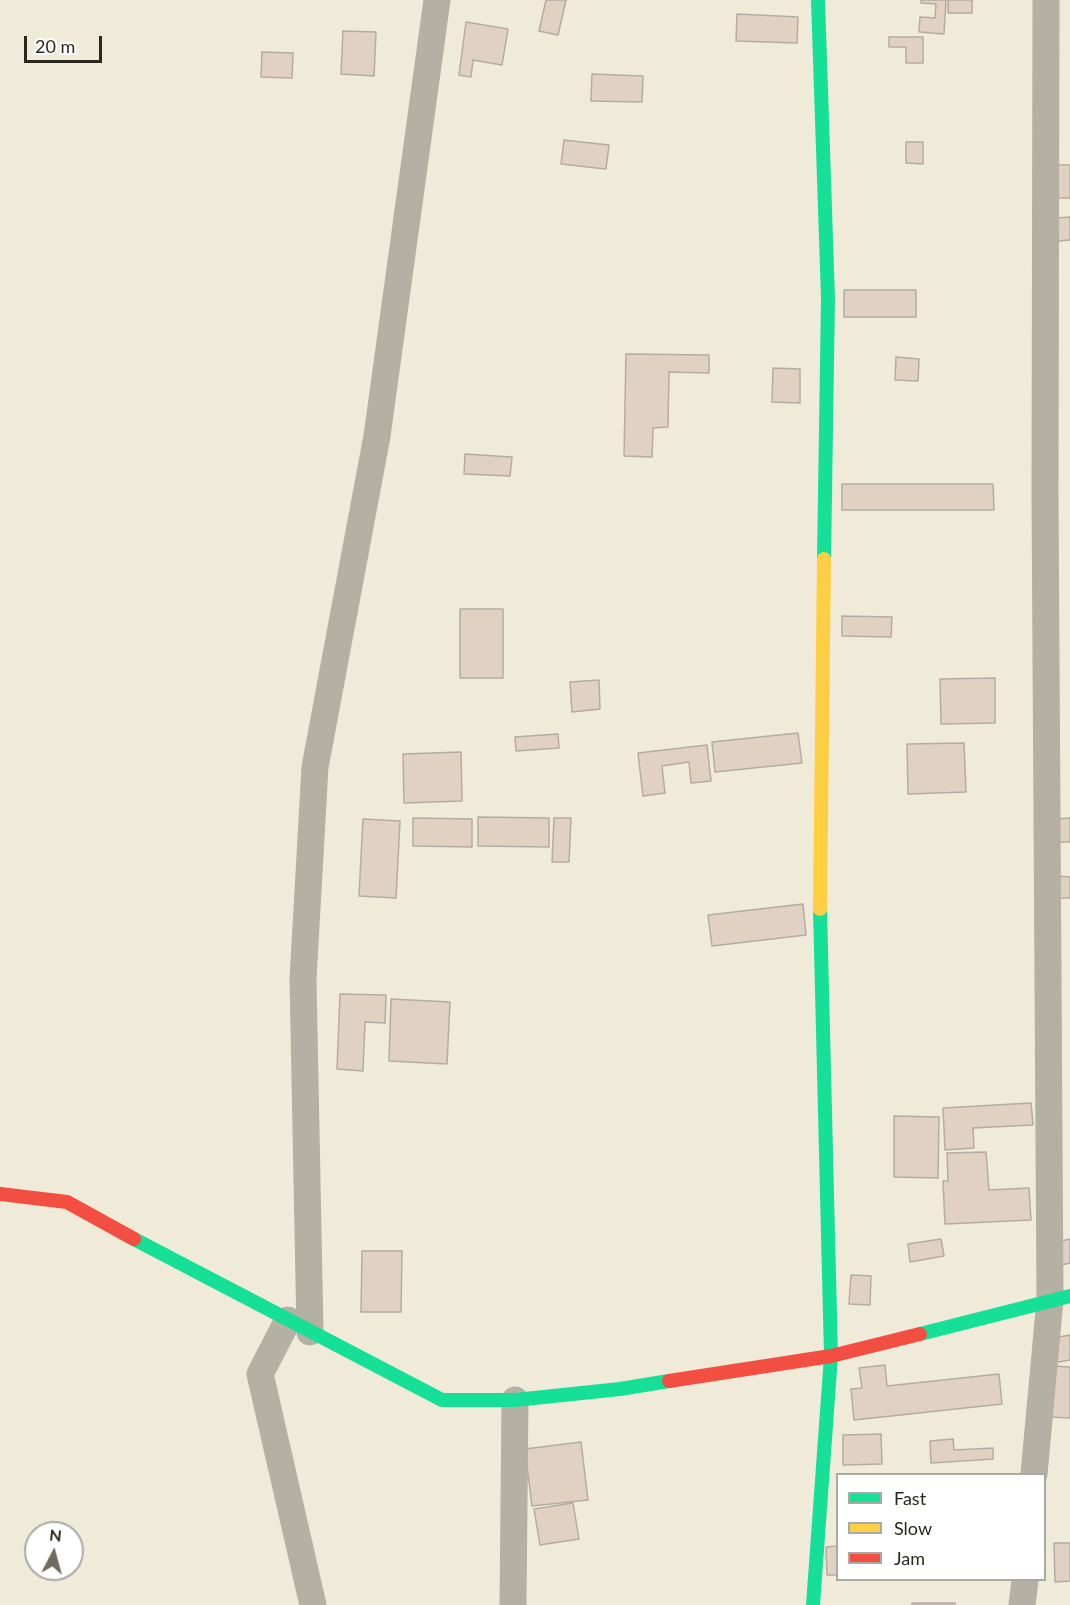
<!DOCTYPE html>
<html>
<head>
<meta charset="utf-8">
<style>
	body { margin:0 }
	#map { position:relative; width:1070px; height:1605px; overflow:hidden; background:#f0ead9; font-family:Lato,sans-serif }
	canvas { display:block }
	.legend { position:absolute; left:836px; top:1473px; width:210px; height:108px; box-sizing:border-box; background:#fff; border:2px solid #aaa9a4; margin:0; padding:8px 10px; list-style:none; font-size:18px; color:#2b271c }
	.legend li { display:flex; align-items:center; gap:12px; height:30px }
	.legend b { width:30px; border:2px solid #aaa9a4 }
	.north { position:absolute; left:24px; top:1521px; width:60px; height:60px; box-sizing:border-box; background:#fff; border:2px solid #aaa9a4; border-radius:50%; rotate:6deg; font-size:16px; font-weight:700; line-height:24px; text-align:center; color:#2b271c }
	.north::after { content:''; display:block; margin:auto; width:21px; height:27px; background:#706b5e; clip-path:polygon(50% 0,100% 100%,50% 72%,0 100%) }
	.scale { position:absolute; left:24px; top:36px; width:78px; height:27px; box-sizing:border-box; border:3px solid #2b271c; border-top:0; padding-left:8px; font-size:18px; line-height:21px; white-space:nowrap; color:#2b271c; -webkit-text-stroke:4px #fff; paint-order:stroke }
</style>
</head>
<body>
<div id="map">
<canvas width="1070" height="1605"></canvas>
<ul class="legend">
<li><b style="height:8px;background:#16e098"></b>Fast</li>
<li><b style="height:8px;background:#ffcf43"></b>Slow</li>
<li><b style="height:8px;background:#f24e42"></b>Jam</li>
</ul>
<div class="north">N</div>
<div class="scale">20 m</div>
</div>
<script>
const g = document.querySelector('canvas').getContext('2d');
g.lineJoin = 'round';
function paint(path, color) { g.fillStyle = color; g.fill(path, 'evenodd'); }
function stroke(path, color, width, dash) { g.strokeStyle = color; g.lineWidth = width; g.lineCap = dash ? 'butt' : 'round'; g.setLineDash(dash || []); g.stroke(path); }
const building = new Path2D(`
	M 546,0 L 566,0 L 558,35 L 539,31 Z
	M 921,0 L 946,0 L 944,34 L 919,32 L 920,17 L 935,18 L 936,4 L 921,3 Z
	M 948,0 L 972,0 L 972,13 L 948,13 Z
	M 737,14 L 798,17 L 797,43 L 736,41 Z
	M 466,22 L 508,29 L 502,65 L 473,60 L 471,77 L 459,75 Z
	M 343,31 L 376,32 L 374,76 L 341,74 Z
	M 889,37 L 923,37 L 923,63 L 906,63 L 906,47 L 889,47 Z
	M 262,52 L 293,53 L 292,78 L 261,77 Z
	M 592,74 L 643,76 L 642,102 L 591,101 Z
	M 564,140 L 609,145 L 606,169 L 561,164 Z
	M 906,142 L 923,142 L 923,164 L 906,163 Z
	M 1056,165 L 1070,165 L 1070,198 L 1057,198 Z
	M 1070,217 L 1070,240 L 1058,241 L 1057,218 Z
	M 844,290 L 916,290 L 916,317 L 844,317 Z
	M 626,354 L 709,355 L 709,373 L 669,372 L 668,427 L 653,428 L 652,457 L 624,456 Z
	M 896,357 L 919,359 L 918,381 L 895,380 Z
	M 773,368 L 800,369 L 800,403 L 772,402 Z
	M 465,454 L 512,457 L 510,476 L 464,474 Z
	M 842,484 L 993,484 L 994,510 L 842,510 Z
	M 460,609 L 503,609 L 503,678 L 460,678 Z
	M 842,616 L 892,617 L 891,637 L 842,636 Z
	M 995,678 L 995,723 L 941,724 L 940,679 Z
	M 599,680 L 600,709 L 572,712 L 570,682 Z
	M 798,733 L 802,763 L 715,772 L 712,742 Z
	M 558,734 L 559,748 L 516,751 L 515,737 Z
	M 964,743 L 966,792 L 908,794 L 907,744 Z
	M 707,745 L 711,781 L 691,783 L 689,762 L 662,766 L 665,793 L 643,796 L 638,753 Z
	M 461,752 L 462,801 L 404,803 L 403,754 Z
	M 478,817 L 549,818 L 549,847 L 478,846 Z
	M 413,818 L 472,819 L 472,847 L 413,846 Z
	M 554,818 L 571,818 L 569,862 L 552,862 Z
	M 1070,818 L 1070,842 L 1059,842 L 1058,819 Z
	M 363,819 L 400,821 L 396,898 L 359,896 Z
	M 1057,876 L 1070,877 L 1070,898 L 1057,898 Z
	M 803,904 L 806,935 L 712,946 L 708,915 Z
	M 340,994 L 386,995 L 385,1023 L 365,1022 L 363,1071 L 337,1069 Z
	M 391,999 L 450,1002 L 447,1064 L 389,1061 Z
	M 1031,1103 L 1033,1125 L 973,1128 L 974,1148 L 945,1150 L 943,1108 Z
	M 894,1116 L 939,1117 L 938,1178 L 894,1177 Z
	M 986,1152 L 989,1190 L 1029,1188 L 1031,1220 L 945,1224 L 943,1181 L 948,1181 L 947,1153 Z
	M 941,1239 L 944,1256 L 910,1262 L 908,1244 Z
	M 1070,1239 L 1070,1263 L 1061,1265 L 1056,1242 Z
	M 362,1251 L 402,1251 L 401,1312 L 361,1312 Z
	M 851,1275 L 871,1276 L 870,1305 L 849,1304 Z
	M 1070,1335 L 1070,1360 L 1053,1363 L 1048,1339 Z
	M 885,1365 L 887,1386 L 999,1374 L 1002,1404 L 854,1420 L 851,1389 L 862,1388 L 859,1368 Z
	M 1052,1366 L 1070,1367 L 1070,1418 L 1050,1417 Z
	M 881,1434 L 882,1464 L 843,1465 L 843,1435 Z
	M 953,1439 L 954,1450 L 993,1448 L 993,1459 L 931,1463 L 930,1441 Z
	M 581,1442 L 588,1500 L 532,1506 L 525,1449 Z
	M 573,1503 L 579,1539 L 540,1545 L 534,1509 Z
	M 1054,1543 L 1070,1543 L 1070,1581 L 1055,1582 Z
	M 838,1546 L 838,1575 L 827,1575 L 826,1547 Z
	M 912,1603 L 955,1603 L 955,1605 L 912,1605 Z`);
paint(building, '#e1d1c2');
stroke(building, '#b4aca2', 1.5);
stroke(new Path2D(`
	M 288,1320 L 260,1374 L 313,1605
	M 310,1332 L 303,979 L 315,767 L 377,436 L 437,0
	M 1034,1474 L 1050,1300 L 1045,494 L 1046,0
	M 513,1605 L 515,1400
	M 1022,1605 L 1025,1580`), '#b4b0a3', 27);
stroke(new Path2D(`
	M 818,0 L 828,298 L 824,559
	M 134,1239 L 442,1400 L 515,1400 L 620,1389 L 669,1381
	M 920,1334 L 1070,1296
	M 813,1605 L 831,1356 L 820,909`), '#16e098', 14);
stroke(new Path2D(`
	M 820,909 L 824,559`), '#ffcf43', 14);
stroke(new Path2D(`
	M 0,1194 L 67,1202 L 134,1239
	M 669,1381 L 831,1356 L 920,1334`), '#f24e42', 14);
</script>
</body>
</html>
